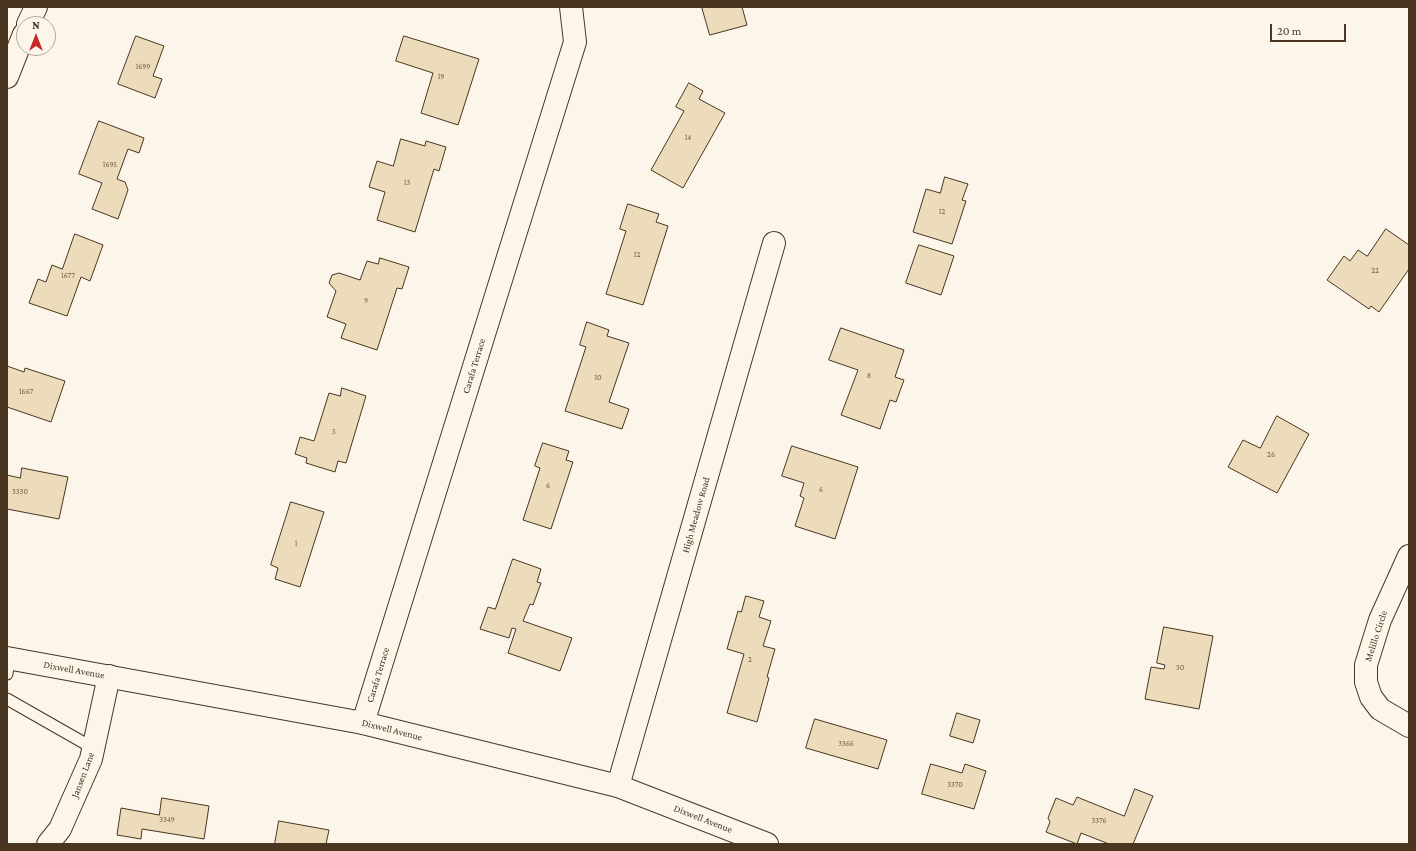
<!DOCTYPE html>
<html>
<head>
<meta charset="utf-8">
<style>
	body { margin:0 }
	#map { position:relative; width:1416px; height:851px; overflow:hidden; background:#fbf6e9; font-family:"Crimson Pro",serif }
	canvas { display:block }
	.frame { position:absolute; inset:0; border:8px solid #4a3520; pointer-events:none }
	.north { position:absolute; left:16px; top:16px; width:40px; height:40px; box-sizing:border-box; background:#fbf6e9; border:1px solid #b4a999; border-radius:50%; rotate:0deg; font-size:11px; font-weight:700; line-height:16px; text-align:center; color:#4a3520 }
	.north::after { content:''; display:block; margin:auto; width:14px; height:18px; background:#c62828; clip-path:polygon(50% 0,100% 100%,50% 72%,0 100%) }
	.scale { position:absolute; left:1270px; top:24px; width:76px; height:18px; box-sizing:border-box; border:2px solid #4a3520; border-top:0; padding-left:5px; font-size:12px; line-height:14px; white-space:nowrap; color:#4a3520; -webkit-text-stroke:3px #fbf6e9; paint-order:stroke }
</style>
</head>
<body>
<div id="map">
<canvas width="1416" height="851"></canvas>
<div class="frame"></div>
<div class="north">N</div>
<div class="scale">20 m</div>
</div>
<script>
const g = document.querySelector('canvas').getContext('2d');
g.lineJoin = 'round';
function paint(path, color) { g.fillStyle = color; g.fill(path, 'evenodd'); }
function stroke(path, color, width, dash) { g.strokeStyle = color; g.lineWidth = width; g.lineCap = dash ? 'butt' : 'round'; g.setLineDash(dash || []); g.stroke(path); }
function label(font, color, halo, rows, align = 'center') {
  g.font = font + ' "Crimson Pro",serif'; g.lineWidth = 3; g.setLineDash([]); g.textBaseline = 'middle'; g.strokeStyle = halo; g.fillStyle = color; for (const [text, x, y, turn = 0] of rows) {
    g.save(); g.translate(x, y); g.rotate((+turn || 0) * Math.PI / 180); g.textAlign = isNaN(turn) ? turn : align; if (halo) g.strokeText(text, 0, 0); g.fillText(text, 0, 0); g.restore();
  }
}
const building = new Path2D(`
	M 702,7 L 742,7 L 747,25 L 710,35 Z
	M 136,36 L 164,46 L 153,76 L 162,79 L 155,98 L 118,84 Z
	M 404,36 L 479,59 L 458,125 L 421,113 L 433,73 L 396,61 Z
	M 689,83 L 703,91 L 699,99 L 725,113 L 683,188 L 651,170 L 684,111 L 676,107 Z
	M 99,121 L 144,138 L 139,153 L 128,149 L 117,179 L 125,182 L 128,190 L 118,219 L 92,209 L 102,183 L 79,174 Z
	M 401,139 L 425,146 L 426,141 L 446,147 L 439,171 L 434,169 L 415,232 L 377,220 L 385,192 L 369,187 L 377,161 L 393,166 Z
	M 945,177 L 968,184 L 962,200 L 966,201 L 952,244 L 913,232 L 926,189 L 940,193 Z
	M 628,204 L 659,214 L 656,222 L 668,226 L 643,305 L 606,294 L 626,231 L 620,229 Z
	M 1386,229 L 1409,245 L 1409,269 L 1379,312 L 1371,306 L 1369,309 L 1327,280 L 1344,256 L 1350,261 L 1358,250 L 1367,256 Z
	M 75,234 L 103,245 L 90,281 L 81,277 L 67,316 L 29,303 L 38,279 L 46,282 L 52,265 L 62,269 Z
	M 919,245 L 954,256 L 941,295 L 906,283 Z
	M 380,258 L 409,267 L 402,289 L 397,288 L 377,350 L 341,338 L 346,324 L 327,317 L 336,291 L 329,283 L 332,275 L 339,273 L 360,280 L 367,261 L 378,264 Z
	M 587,322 L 609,330 L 607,336 L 629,343 L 609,402 L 629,409 L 622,429 L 565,411 L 586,347 L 580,345 Z
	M 841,328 L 904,350 L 895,377 L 904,380 L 896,402 L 890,400 L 880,429 L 841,415 L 858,370 L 829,360 Z
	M 7,366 L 24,372 L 25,368 L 65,381 L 51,422 L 7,407 Z
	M 342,388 L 366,396 L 346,463 L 338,461 L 335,472 L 306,463 L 307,458 L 295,454 L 300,437 L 314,441 L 329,393 L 340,396 Z
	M 1277,416 L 1309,434 L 1277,493 L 1228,467 L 1243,440 L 1260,448 Z
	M 543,443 L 569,451 L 566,460 L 573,462 L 551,529 L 523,520 L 540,468 L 535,466 Z
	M 792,446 L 858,467 L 835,539 L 795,526 L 804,498 L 800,496 L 804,483 L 782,476 Z
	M 22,468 L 68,477 L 59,519 L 7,509 L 7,475 L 20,478 Z
	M 291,502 L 324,512 L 300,587 L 275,579 L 278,568 L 271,565 Z
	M 513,559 L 541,569 L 537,582 L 541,583 L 533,605 L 530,604 L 523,621 L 572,638 L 560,671 L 508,653 L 516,629 L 512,628 L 509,638 L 480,629 L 488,607 L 495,609 Z
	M 746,596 L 764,601 L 759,617 L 771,621 L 763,646 L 775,649 L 767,677 L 769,678 L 757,722 L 727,713 L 744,654 L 727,649 L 738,611 L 741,612 Z
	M 1164,627 L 1213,636 L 1199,709 L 1145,699 L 1151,667 L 1164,669 L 1165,665 L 1157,663 Z
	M 957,713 L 980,720 L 973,743 L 950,736 Z
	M 815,719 L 887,740 L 878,769 L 806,748 Z
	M 931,764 L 962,773 L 965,764 L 986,771 L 974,809 L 922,794 Z
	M 1135,789 L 1153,796 L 1133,844 L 1109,844 L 1081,833 L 1077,844 L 1046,832 L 1050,822 L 1048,818 L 1056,798 L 1073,805 L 1077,797 L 1124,816 Z
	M 162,798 L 209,806 L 204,839 L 142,829 L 141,839 L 117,835 L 121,808 L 159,815 Z
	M 279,821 L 329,830 L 326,844 L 275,844 Z`);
paint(building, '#ecdcbc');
stroke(building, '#4a3520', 1);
const lane = new Path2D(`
	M 7,674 L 9,658
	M 7,699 L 93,748`);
const street = new Path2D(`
	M 1409,556 L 1380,620 L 1366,665 L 1366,682 L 1371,697 L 1380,709 L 1409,726
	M 363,723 L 575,42 L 571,7
	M 618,786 L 774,243
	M 48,844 L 60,829 L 91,759 L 109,676`);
const secondary = new Path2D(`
	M 28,24 L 36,7
	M 7,77 L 24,34
	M 7,658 L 363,723 L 618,786 L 767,844`);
stroke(lane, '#4a3520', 13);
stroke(street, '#4a3520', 24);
stroke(secondary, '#4a3520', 24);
stroke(lane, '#fbf6e9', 11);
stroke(street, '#fbf6e9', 22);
stroke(secondary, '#fbf6e9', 22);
label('8px', '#725f47', null, [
	["1699",143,67],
	["19",441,77],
	["14",688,138],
	["1695",110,165],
	["13",407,183],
	["12",942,212],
	["12",637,255],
	["22",1375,271],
	["1677",68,276],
	["9",366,301],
	["8",869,376],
	["10",598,378],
	["1667",26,392],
	["5",334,432],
	["26",1271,455],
	["6",548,486],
	["6",821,490],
	["3330",20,492],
	["1",296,544],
	["2",750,660],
	["30",1180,668],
	["3366",846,744],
	["3370",955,785],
	["3349",167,820],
	["3376",1099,821]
]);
label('10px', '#4a3520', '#fbf6e9', [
	["Carafa Terrace",474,366,-73],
	["High Meadow Road",696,515,-74],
	["Melillo Circle",1376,636,-72],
	["Dixwell Avenue",74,670,10],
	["Carafa Terrace",378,675,-73],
	["Dixwell Avenue",392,730,14],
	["Jansen Lane",83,775,-69],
	["Dixwell Avenue",703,819,21]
]);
</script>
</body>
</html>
